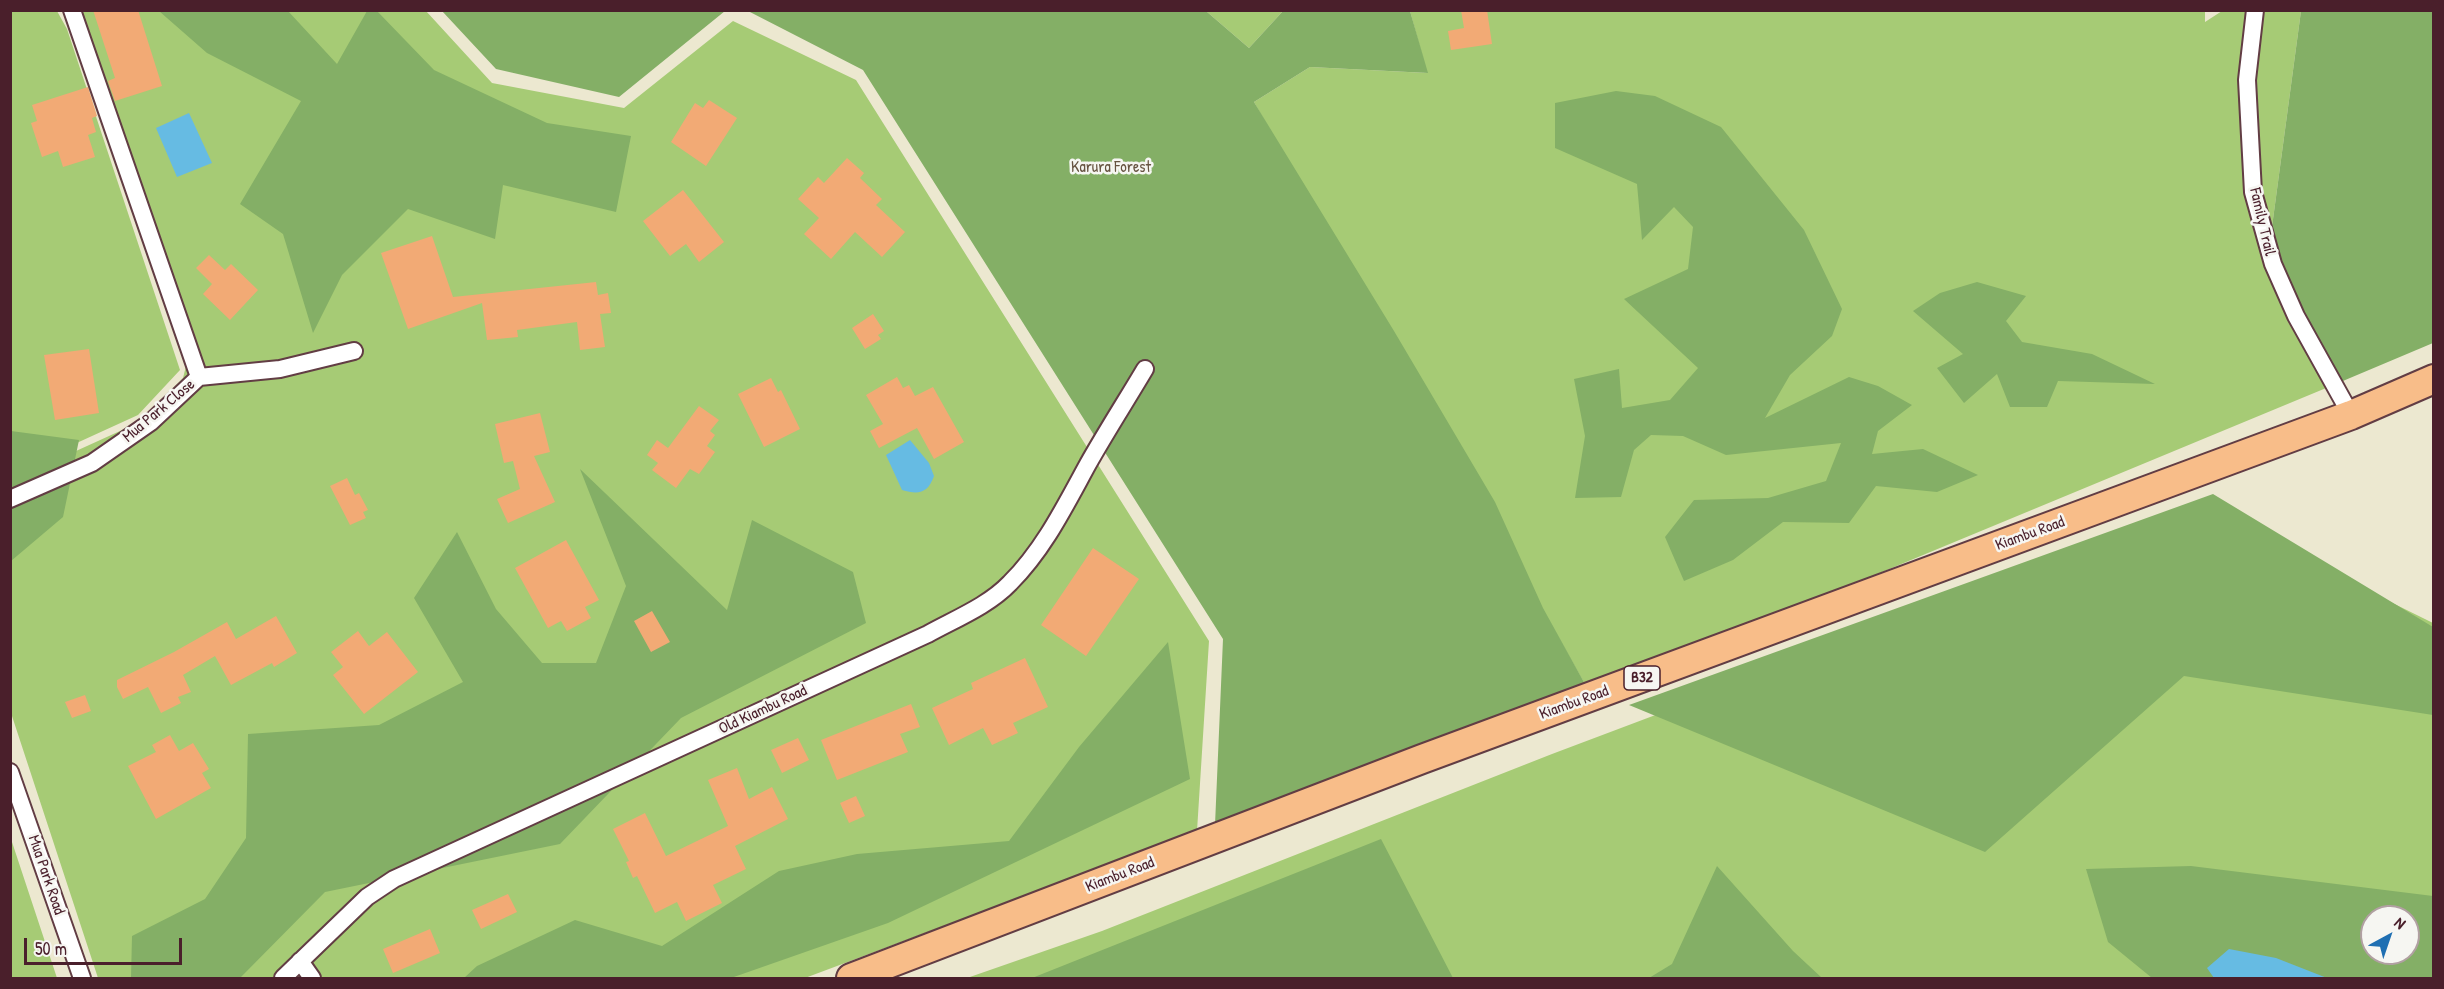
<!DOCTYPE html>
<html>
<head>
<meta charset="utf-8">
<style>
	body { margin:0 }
	#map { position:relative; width:2444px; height:989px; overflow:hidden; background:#ece8d0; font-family:"Patrick Hand",sans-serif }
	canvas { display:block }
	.frame { position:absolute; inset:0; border:12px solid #4a1f2b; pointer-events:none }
	.north { position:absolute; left:2360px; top:905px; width:60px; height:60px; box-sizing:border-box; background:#f6f6f2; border:2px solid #b1a0a2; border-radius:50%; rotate:40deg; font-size:16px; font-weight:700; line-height:24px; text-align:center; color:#4a1f2b }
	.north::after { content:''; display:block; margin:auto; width:21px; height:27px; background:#1f6fb2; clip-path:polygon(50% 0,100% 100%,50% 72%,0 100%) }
	.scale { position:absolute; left:24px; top:938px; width:158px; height:27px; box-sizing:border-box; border:3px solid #4a1f2b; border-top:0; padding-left:8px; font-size:18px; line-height:21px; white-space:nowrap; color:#4a1f2b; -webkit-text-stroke:4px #f6f6f2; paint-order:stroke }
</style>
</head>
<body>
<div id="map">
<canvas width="2444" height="989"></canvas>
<div class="frame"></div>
<div class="north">N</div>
<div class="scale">50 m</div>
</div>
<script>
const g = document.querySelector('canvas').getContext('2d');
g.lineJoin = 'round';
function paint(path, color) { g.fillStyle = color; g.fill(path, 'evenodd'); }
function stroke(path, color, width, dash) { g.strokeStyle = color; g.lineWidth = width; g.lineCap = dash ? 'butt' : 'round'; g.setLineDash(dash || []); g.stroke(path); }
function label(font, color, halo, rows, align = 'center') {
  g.font = font + ' "Patrick Hand",sans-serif'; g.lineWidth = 5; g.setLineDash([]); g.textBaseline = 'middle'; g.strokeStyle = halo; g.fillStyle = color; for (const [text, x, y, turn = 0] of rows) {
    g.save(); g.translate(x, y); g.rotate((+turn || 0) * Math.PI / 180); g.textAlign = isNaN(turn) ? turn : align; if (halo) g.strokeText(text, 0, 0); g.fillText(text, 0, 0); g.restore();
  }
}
paint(new Path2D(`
	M 2205,10 L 2205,22 L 2222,11 L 2301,11 L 2269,249 L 2331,386 L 1590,693 L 1254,102 L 1310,67 L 1427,73 L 1410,11 Z
	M 10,11 L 57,11 L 67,29 L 180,370 L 138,415 L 11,473 Z
	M 63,11 L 426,11 L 492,83 L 624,108 L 733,21 L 856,80 L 1209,641 L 1197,831 L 805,978 L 98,978 L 11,713 L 10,481 L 142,421 L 183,378 L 186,366 L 73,32 Z
	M 1206,11 L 1283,11 L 1249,48 Z
	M 2202,509 L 2433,623 L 2433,978 L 967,978 L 1102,931 L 1552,754 ZM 2372,917 L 2408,917 L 2408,953 L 2372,953 Z
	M 11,839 L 57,978 L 11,978 Z`), '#a6cb75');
paint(new Path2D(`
	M 159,11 L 288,11 L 337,64 L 367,11 L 377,11 L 434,70 L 547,123 L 631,136 L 616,212 L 503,185 L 495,239 L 408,209 L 342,275 L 313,333 L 283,234 L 240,204 L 301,101 L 207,53 Z
	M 442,11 L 725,11 L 619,97 L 496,69 Z
	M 748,11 L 1206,11 L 1249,48 L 1283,11 L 1410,11 L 1428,73 L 1310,67 L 1254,102 L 1394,331 L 1495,502 L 1543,608 L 1590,693 L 1214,848 L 1223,639 L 863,70 Z
	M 2301,11 L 2433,11 L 2433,343 L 2331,386 L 2269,249 Z
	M 1616,91 L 1655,96 L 1721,127 L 1804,230 L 1842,309 L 1832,336 L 1790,375 L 1765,418 L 1849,377 L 1878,386 L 1912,405 L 1878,431 L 1872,454 L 1923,449 L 1978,475 L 1937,492 L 1876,486 L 1849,523 L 1783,522 L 1733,560 L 1684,581 L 1665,537 L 1694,500 L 1768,498 L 1826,481 L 1841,443 L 1726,455 L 1683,436 L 1651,435 L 1634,450 L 1621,497 L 1575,498 L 1585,436 L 1574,379 L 1619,369 L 1622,408 L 1670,400 L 1698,368 L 1624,299 L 1688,269 L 1693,227 L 1674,207 L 1642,240 L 1637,184 L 1555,148 L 1555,103 Z
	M 1977,282 L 2026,296 L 2006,321 L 2022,342 L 2092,354 L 2155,384 L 2058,381 L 2047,407 L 2010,407 L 1997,374 L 1964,403 L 1937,368 L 1963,354 L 1913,311 L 1940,293 Z
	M 11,431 L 79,440 L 63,517 L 11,561 Z
	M 580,469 L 727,610 L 752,520 L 853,572 L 866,623 L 681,718 L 560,844 L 325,892 L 240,978 L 131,978 L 132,936 L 205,899 L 246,838 L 248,734 L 379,725 L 463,682 L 414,598 L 457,532 L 496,609 L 542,663 L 596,663 L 626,586 Z
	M 2213,494 L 2433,627 L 2433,715 L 2184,676 L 1985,852 L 1629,705 Z
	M 1168,642 L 1190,779 L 888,923 L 731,978 L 464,978 L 477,966 L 575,920 L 662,946 L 779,871 L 857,854 L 1009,841 L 1079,747 Z
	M 1381,839 L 1453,978 L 1032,978 Z
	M 1717,866 L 1793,951 L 1822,978 L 1649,978 L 1672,964 Z
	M 2191,866 L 2433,896 L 2433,978 L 2152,978 L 2108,942 L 2086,869 ZM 2372,917 L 2408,917 L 2408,953 L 2372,953 Z`), '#84af66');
paint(new Path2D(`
	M 189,113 L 212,163 L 177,177 L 156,128 Z
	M 910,440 L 929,463 L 934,476 C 928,493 919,495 902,490 L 886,455 Z
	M 2229,949 L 2276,958 L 2327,978 L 2214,978 L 2207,968 Z`), '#66bbe3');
paint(new Path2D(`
	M 93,10 L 138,10 L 162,86 L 115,101 L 108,81 L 115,78 Z
	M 1461,10 L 1487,10 L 1492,44 L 1451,50 L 1448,31 L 1464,28 Z
	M 88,87 L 97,116 L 92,118 L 96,132 L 88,135 L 95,157 L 63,167 L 58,151 L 42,157 L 31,123 L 37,121 L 32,105 Z
	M 709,100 L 737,118 L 706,166 L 671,142 L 695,103 L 703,108 Z
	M 847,158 L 864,173 L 860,178 L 882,199 L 876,205 L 905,232 L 882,257 L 855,232 L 831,259 L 804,234 L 819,218 L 798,199 L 818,177 L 824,183 Z
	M 683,190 L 724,242 L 699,262 L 686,244 L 670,256 L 643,221 Z
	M 432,236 L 453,297 L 596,282 L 598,295 L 608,293 L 611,313 L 600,314 L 605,347 L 580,350 L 577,322 L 517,330 L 518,337 L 487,340 L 482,303 L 408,329 L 381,253 Z
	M 209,255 L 225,270 L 231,264 L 258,290 L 230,320 L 203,294 L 212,284 L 196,268 Z
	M 873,314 L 884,331 L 878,335 L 881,339 L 865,349 L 852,328 Z
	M 89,349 L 99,413 L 55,420 L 44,355 Z
	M 897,377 L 903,388 L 909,385 L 915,396 L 933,387 L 964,442 L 934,459 L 917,428 L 879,448 L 870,431 L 883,424 L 866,395 Z
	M 771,378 L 778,392 L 781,390 L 800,429 L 764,447 L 738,394 Z
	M 699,406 L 719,420 L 710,431 L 715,435 L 707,446 L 715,452 L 699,474 L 690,469 L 676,488 L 652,470 L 658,463 L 647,455 L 657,440 L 668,448 Z
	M 540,413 L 550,452 L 534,456 L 555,502 L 508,523 L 497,499 L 520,489 L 513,461 L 504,463 L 495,424 Z
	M 347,478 L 355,495 L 359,493 L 368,510 L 363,512 L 366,518 L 350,525 L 330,486 Z
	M 566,540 L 599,600 L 585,607 L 591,618 L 567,631 L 561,621 L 548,628 L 515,568 Z
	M 1093,548 L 1139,579 L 1086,656 L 1041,625 Z
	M 652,611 L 670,642 L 651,652 L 634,621 Z
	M 276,616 L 297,653 L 274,667 L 272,663 L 231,685 L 215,656 L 183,675 L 191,692 L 178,697 L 181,703 L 161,713 L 148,687 L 123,699 L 117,687 L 117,680 L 174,652 L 227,622 L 236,639 Z
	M 358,631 L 369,646 L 387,632 L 418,672 L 364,714 L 333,675 L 343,667 L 331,652 Z
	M 1025,658 L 1048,707 L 1013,723 L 1018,733 L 992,745 L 983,728 L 949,745 L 932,708 L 973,689 L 971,683 Z
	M 85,695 L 91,711 L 72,718 L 65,702 Z
	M 911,704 L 920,727 L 900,734 L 908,752 L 837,780 L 821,740 Z
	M 170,735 L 179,751 L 193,743 L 209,769 L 202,773 L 211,788 L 156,819 L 128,766 L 156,752 L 152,745 Z
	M 798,738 L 809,760 L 782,773 L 771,750 Z
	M 737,768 L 749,799 L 772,787 L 788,819 L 735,846 L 746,869 L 713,885 L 722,903 L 686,921 L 677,902 L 655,913 L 637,876 L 633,878 L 626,862 L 629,861 L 613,829 L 645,813 L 666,856 L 728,826 L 708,780 Z
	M 856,796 L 865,816 L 849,823 L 840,803 Z
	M 508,894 L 517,912 L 481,929 L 472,910 Z
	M 430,929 L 440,953 L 393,973 L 383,949 Z`), '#f2aa75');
const minor = new Path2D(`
	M 72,10 L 199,377
	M 2255,10 L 2247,80 L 2253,192 L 2273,264 L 2296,316 L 2351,415
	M 10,499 L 92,463 L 151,422 L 199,377 L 280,369 L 354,351
	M 10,772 L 82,978
	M 300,961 L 312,978
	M 283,978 L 367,897 L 394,879 L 928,634 C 955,619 988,606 1010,583 C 1044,549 1065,506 1088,464 C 1106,432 1126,401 1145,369`);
const trunk = new Path2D(`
	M 851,978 L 1422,759 L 2351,415 L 2434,379`);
stroke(minor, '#623d44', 20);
stroke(trunk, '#623d44', 32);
stroke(minor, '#fff', 16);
stroke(trunk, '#f8bd89', 28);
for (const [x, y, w] of [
	[1642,678,36]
]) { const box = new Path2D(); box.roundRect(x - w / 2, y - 12, w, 24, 4.5); g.fillStyle = '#f6f6f2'; g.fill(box); stroke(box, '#4a1f2b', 1.5); }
label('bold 15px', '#4a1f2b', null, [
	["B32",1642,678]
]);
label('16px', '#665341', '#f6f6f2', [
	["Karura Forest",1111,168]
]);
label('16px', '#4a1f2b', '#f6f6f2', [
	["Family Trail",2262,222,77],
	["Mua Park Close",159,411,-40],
	["Kiambu Road",2030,534,-20],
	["Kiambu Road",1574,703,-20],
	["Old Kiambu Road",763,710,-25],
	["Mua Park Road",46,875,71],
	["Kiambu Road",1120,875,-21]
]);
</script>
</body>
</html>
